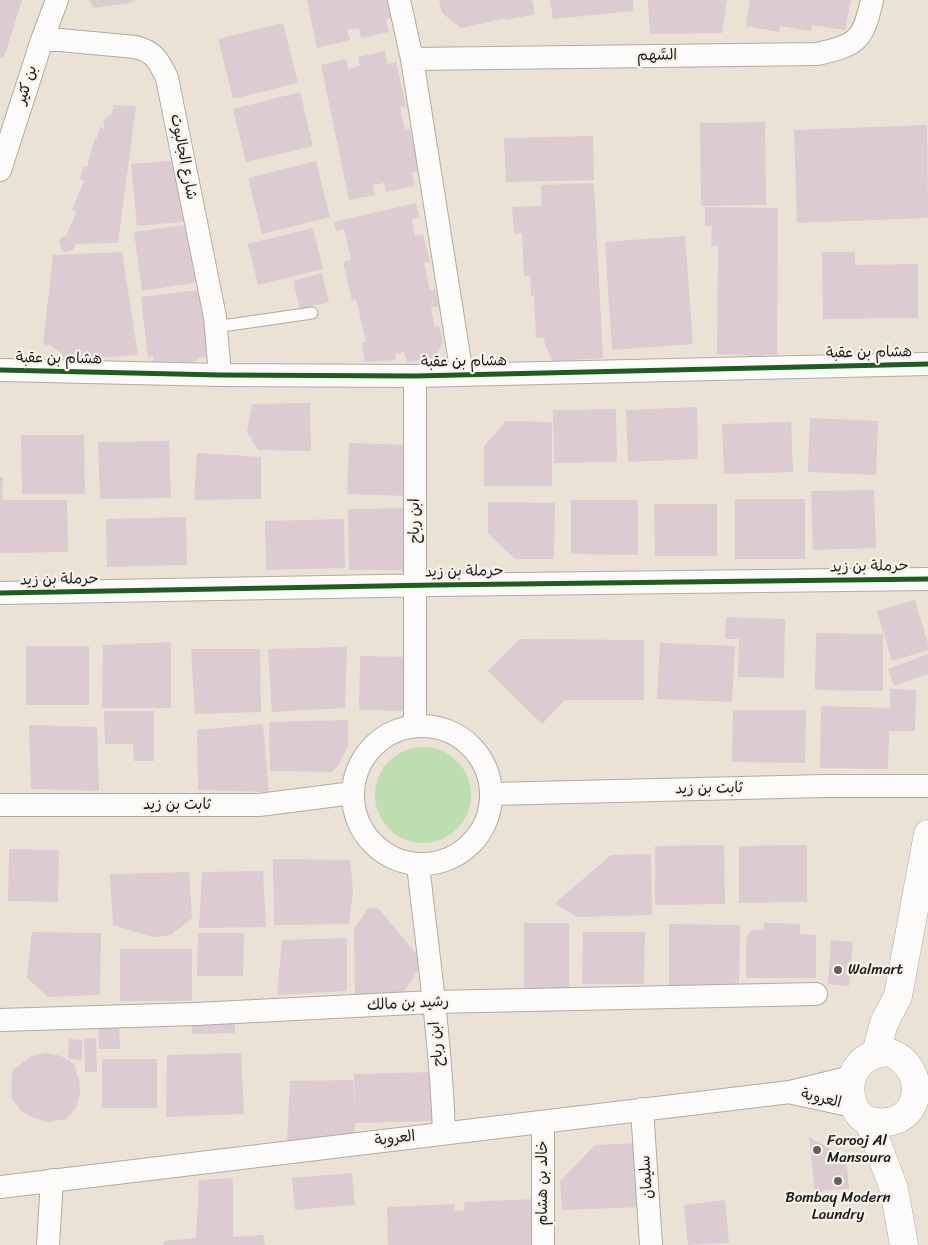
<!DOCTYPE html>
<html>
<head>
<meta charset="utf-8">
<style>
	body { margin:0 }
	canvas { display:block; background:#eae2d4 }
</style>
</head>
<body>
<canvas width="928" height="1245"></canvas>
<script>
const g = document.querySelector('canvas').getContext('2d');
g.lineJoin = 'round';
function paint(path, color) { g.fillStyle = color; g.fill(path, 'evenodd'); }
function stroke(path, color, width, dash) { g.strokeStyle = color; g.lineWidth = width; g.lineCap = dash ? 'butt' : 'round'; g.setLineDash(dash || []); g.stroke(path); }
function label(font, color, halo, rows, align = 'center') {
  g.font = font + ' Sriracha,"Playpen Sans Arabic",sans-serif'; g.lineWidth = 4.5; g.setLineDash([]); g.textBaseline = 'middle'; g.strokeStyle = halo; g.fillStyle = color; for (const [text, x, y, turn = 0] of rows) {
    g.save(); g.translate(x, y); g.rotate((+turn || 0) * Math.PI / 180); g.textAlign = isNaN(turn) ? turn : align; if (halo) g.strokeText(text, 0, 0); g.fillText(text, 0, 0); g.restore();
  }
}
paint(new Path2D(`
	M375 795a48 48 0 1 1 96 0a48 48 0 1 1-96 0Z`), '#bddeaf');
paint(new Path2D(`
	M 0,0 L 22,0 L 4,58 L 0,57 Z
	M 89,0 L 136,0 L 130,3 L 94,8 Z
	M 307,0 L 389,0 L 393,18 L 386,19 L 389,32 L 361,38 L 359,28 L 347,30 L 350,40 L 317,48 Z
	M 439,0 L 532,0 L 535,14 L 507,20 L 506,18 L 461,28 L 442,13 Z
	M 550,0 L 633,0 L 633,11 L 553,19 Z
	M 648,0 L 727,0 L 722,33 L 650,34 Z
	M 750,0 L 851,0 L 845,30 L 812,25 L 811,31 L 780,26 L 779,32 L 746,26 Z
	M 283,23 L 298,83 L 233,99 L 218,39 Z
	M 385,51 L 388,64 L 396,62 L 406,106 L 400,107 L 405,130 L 410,129 L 419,171 L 412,173 L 415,186 L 386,192 L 384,183 L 373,185 L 375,195 L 349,200 L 321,65 L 346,59 L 348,69 L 360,66 L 358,57 Z
	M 300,92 L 313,146 L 246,162 L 233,109 Z
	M 114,105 L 136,106 L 118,243 L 75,244 L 73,250 L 64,252 L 61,249 L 59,241 L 62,237 L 66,236 L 72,222 L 73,222 L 76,211 L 72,210 L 84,181 L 80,180 L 83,166 L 87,167 L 95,138 L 97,138 L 100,127 L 105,129 L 103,121 L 107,117 L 111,115 Z
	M 765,122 L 766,205 L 701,206 L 700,123 Z
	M 927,125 L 928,218 L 797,223 L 794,130 Z
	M 593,136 L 594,180 L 506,182 L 504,138 Z
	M 181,160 L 193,221 L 137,226 L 131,164 Z
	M 316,161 L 330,217 L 262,234 L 248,178 Z
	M 594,183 L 603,358 L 552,361 L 543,338 L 536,338 L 534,296 L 531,296 L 530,276 L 524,276 L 522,233 L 514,234 L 512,207 L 542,206 L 541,185 Z
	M 416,203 L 419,217 L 412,219 L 415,236 L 423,234 L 430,262 L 424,263 L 430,290 L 435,289 L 439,306 L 431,308 L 435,327 L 439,326 L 443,341 L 435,358 L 407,362 L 404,352 L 395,354 L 396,360 L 365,362 L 362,343 L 366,342 L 356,299 L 352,301 L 343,262 L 351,260 L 344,229 L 336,231 L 334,222 Z
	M 705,207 L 778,208 L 777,355 L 762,355 L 762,362 L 746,362 L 746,355 L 717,354 L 718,246 L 711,246 L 712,226 L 705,226 Z
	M 197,223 L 206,281 L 142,291 L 134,232 Z
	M 313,228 L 323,269 L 258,285 L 248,244 Z
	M 685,236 L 693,344 L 612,350 L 605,242 Z
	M 122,252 L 138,355 L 65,360 L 61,353 L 52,346 L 43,344 L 53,255 Z
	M 822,252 L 855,252 L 855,265 L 918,264 L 918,318 L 823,319 Z
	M 322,273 L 329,302 L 300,309 L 293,281 Z
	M 207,289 L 211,357 L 198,358 L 198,361 L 180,363 L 179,361 L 153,364 L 153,356 L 148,357 L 141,297 Z
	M 310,403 L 311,451 L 258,450 L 247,432 L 252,404 Z
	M 697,407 L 698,459 L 628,462 L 626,410 Z
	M 616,409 L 617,462 L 554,463 L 553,410 Z
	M 810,418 L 878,421 L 876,475 L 808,472 Z
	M 506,421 L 552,422 L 552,486 L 484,486 L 484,446 Z
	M 791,422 L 793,472 L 724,474 L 722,424 Z
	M 21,435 L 84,435 L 85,494 L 22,494 Z
	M 169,441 L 171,498 L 100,499 L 98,442 Z
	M 349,443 L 408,445 L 406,496 L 347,494 Z
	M 197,453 L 261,457 L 261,499 L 194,500 Z
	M 0,477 L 3,477 L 2,500 L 67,500 L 68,552 L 0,553 Z
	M 874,490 L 876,548 L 813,550 L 811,491 Z
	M 735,499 L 805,499 L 805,559 L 735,559 Z
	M 571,500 L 638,500 L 638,555 L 571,554 Z
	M 488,502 L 555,503 L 554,559 L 515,559 L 488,533 Z
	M 654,504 L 717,504 L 717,556 L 655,556 Z
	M 408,508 L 408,570 L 349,570 L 348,509 Z
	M 186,517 L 187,565 L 107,567 L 106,519 Z
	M 344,519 L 345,568 L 266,570 L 265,521 Z
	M 915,600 L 928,644 L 928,650 L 892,661 L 877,611 Z
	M 726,617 L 785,619 L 784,678 L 738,677 L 739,639 L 725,639 Z
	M 816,633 L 883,634 L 883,691 L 815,690 Z
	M 520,639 L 644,640 L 644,700 L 565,700 L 542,724 L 488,671 Z
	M 171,642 L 171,708 L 102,708 L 103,645 Z
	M 660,643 L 735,646 L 732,702 L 657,699 Z
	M 26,646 L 89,646 L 89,705 L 26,705 Z
	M 347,647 L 345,708 L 272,712 L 268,649 Z
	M 191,649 L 260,649 L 261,712 L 195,714 Z
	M 928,654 L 928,674 L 894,686 L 888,669 Z
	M 360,656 L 409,657 L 408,711 L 359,710 Z
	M 890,689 L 916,690 L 915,731 L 889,731 L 888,769 L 820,768 L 821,706 L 890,708 Z
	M 733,710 L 806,710 L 805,763 L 732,762 Z
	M 104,711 L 154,711 L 154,761 L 134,761 L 133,744 L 105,744 Z
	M 348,720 L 348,746 L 338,766 L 332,772 L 270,771 L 269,722 Z
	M 263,724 L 269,792 L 198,790 L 197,730 Z
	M 29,725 L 97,727 L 99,791 L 31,789 Z
	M 724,845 L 725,904 L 655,905 L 655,846 Z
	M 807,845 L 807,902 L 739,903 L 739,846 Z
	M 9,849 L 59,850 L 58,902 L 8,901 Z
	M 651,854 L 652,915 L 577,917 L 555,903 L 611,855 Z
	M 273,859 L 350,860 L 353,891 L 349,924 L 274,925 Z
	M 263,871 L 266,927 L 199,928 L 202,872 Z
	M 189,872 L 192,918 L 171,935 L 153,937 L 113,925 L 110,874 Z
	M 369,908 L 378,908 L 423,962 L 402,995 L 355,996 L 354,928 Z
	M 524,923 L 569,923 L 569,994 L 524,994 Z
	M 764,923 L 800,924 L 800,934 L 816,935 L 816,978 L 746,978 L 746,939 L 751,930 L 763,930 Z
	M 669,924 L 740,925 L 739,989 L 669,989 Z
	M 32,932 L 101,933 L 100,995 L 48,997 L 27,978 Z
	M 583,932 L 645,932 L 644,984 L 582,984 Z
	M 198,933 L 244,933 L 243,976 L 197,976 Z
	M 347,938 L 347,991 L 277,995 L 282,940 Z
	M 831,940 L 853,942 L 849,986 L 828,984 Z
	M 120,949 L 192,949 L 192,1001 L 120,1001 Z
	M 235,1022 L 235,1033 L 192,1034 L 192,1023 Z
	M 98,1025 L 119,1025 L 120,1049 L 99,1049 Z
	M 96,1038 L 97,1072 L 85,1072 L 84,1039 Z
	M 69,1039 L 82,1040 L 82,1060 L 68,1059 Z
	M 46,1053 L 61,1056 L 74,1064 L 79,1080 L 80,1094 L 76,1108 L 66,1119 L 48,1122 L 34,1118 L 22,1112 L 12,1099 L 11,1086 L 13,1070 L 32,1056 Z
	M 241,1053 L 244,1114 L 166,1117 L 167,1055 Z
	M 102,1059 L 157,1059 L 157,1108 L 102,1108 Z
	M 433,1072 L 435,1121 L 355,1123 L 355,1137 L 287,1143 L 290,1081 L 353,1080 L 355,1112 L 354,1074 Z
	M 809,1137 L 846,1158 L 849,1188 L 815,1192 Z
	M 640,1143 L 643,1207 L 562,1210 L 560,1181 L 595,1145 Z
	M 352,1173 L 355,1205 L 295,1210 L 292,1178 Z
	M 233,1178 L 233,1237 L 263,1235 L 265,1245 L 163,1245 L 164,1241 L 196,1238 L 199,1180 Z
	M 536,1199 L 537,1245 L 388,1245 L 387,1207 L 455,1204 L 455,1211 L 465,1210 L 464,1202 Z
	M 725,1200 L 729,1243 L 688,1245 L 684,1205 Z`), '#dccbd1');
const service = new Path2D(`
	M 215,327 L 312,313`);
const minor = new Path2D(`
	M 399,0 L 412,59 L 462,375
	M 42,40 L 60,40 L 135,47 C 154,51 159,61 167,78 L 215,317 L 220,375
	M 412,59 L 817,54 C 857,45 863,41 872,0
	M 0,170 L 42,40 L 57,0
	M 0,370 L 220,375 L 415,376 L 928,364
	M 415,376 L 415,726
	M 0,593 L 435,585 L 928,579
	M353 795a69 69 0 1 1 138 0a69 69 0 1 1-138 0Z
	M 491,794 L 824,786 L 928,786
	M 0,805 L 259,805 L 353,793
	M 418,865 C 428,954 441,1044 444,1133
	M 0,1020 L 196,1014 L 433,1002 L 816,994
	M 793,1093 L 853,1106
	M 642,1109 L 651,1245
	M 0,1187 L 790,1092 L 852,1077
	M 48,1245 L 52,1180
	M 543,1245 L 543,1122`);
const secondary = new Path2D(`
	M 887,1052 C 928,1063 926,1128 875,1122 C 860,1121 854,1109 851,1096 C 847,1071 863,1054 887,1052 Z
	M 876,1053 L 884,1023 L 898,996 L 928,834
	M 869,1122 L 894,1189 L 904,1245`);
stroke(service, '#b0aba2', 13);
stroke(minor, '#b0aba2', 24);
stroke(secondary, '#b0aba2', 29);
stroke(service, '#fcfbf9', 11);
stroke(minor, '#fcfbf9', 22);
stroke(secondary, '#fcfbf9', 28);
stroke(new Path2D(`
	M 0,370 L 220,375 L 415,376 L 928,364
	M 0,593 L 435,585 L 928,579`), '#1b5e20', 5);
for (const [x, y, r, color] of [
	[838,970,5,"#64615c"],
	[817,1150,5,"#64615c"],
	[838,1181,5,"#64615c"]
]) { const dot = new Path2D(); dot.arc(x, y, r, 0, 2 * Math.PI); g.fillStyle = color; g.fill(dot); stroke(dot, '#f7f3e8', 2); }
label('15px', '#1c1c1c', '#f7f3e8', [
	["السَّهم",657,56,-1],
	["بن كثير",27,85,-72],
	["شارع الجالبوت",183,157,79],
	["هشام بن عقبة",869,353,-1],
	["هشام بن عقبة",59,359,1],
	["هشام بن عقبة",464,362,-1],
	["ابن رباح",415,521,-90],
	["حرملة بن زيد",869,567,-1],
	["حرملة بن زيد",464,572,-1],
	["حرملة بن زيد",59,580,-1],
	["ثابت بن زيد",709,789,-1],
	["ثابت بن زيد",177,805],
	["رشيد بن مالك",408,1004,-3],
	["ابن رباح",437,1044,-95],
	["العروبة",821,1099,13],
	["العروبة",395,1139,-7],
	["سليمان",647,1177,-94],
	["خالد بن هشام",543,1183,-90]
]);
label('15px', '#1c1c1c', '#f7f3e8', [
	["Walmart",848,970],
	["Forooj Al",827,1141],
	["Mansoura",827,1158],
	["Bombay Modern",838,1198,"center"],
	["Laundry",838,1215,"center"]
], 'left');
</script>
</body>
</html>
